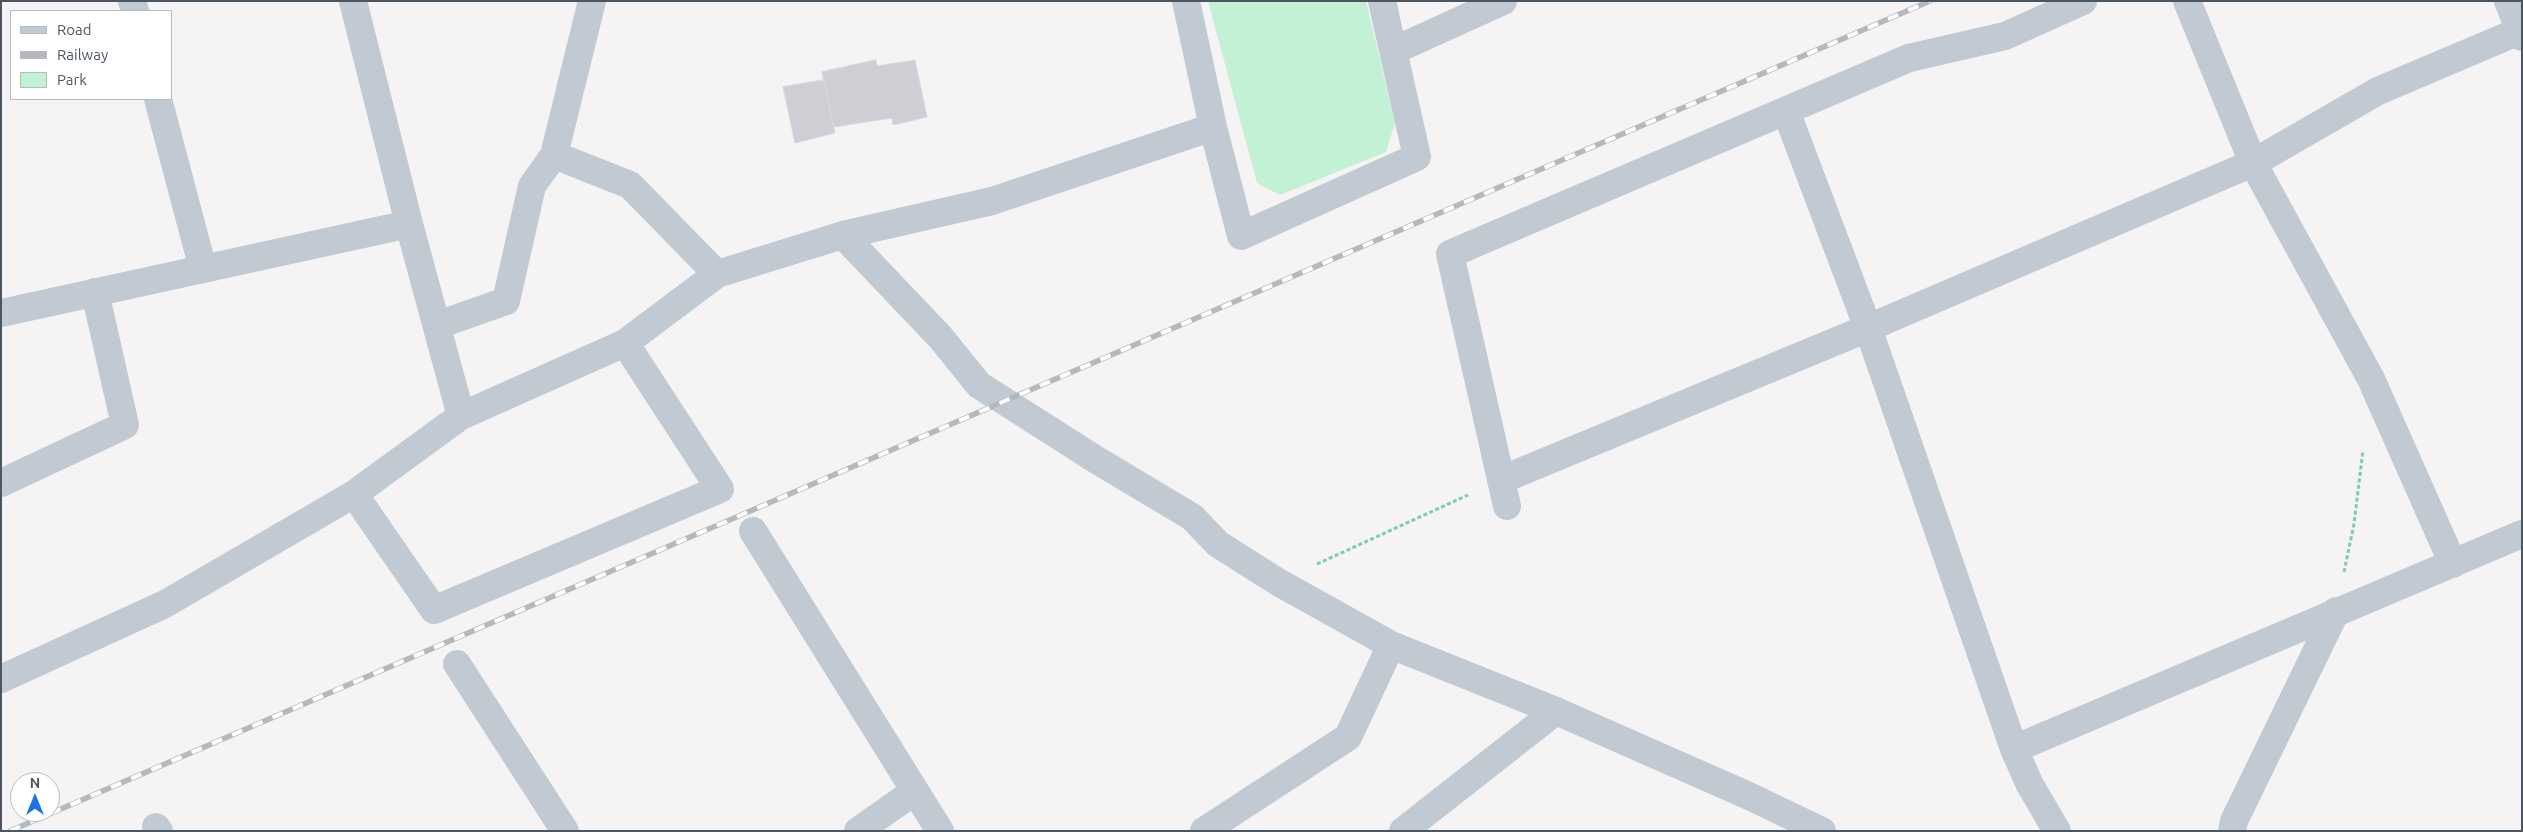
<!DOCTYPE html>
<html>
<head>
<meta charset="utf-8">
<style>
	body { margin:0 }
	#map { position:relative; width:2523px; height:832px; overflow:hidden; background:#f5f3f3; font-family:Ubuntu,sans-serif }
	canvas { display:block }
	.frame { position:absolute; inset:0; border:2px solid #4a5661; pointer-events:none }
	.legend { position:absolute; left:10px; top:10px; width:162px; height:90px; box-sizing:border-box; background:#fff; border:1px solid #b7bbc0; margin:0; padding:6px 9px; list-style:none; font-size:15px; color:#4a5661 }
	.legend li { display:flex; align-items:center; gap:10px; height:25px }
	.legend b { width:25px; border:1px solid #b7bbc0 }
	.north { position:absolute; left:10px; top:772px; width:50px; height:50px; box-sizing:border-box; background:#fff; border:1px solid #b7bbc0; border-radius:50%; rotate:0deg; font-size:14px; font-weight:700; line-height:20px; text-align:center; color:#4a5661 }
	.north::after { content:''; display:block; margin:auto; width:18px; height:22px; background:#1a73e8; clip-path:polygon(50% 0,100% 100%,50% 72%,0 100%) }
</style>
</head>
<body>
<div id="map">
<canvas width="2523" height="832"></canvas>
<div class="frame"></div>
<ul class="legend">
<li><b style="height:6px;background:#c1cad2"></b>Road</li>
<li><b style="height:6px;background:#b5b8bd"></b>Railway</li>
<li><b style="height:14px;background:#c3f1d5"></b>Park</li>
</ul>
<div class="north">N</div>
</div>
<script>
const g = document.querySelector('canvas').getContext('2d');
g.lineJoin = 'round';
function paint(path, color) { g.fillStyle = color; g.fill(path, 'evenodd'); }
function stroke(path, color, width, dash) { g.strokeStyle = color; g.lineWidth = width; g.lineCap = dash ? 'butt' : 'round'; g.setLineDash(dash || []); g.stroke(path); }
paint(new Path2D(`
	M 1208,1 L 1366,1 L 1395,123 L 1386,152 L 1280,195 L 1257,183 Z`), '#c3f1d5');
const building = new Path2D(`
	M 876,60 L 877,66 L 915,60 L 927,117 L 893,125 L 892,118 L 834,127 L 822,72 Z
	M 824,80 L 835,133 L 795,143 L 783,87 Z`);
paint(building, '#cdcfd5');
stroke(building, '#d7d9de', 1);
stroke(new Path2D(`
	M 1317,564 L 1468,495
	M 2344,572 L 2354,524 L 2363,450`), '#7ad0a6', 3, [4, 2.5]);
stroke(new Path2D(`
	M 132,1 L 135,11
	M 353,1 L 409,224 L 461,416
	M 1186,1 L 1213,127 L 1241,236 L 1417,157 L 1382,1
	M 2187,1 L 2253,163 L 2371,379 L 2453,564
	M 2508,1 L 2522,37
	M 1395,50 L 1503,1
	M 158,99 L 203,269
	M 554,155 L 592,1
	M 843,235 L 941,338 L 979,385 L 1095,459 L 1192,517 L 1218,544 L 1278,582 L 1391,645 L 1556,711 L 1749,796 L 1822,831
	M 1,313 L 409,224
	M 438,325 L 506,301 L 532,186 L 554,155 L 630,185 L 717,274
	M 1501,480 L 1868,328 L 1786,111
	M 1,483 L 125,425 L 95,292
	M 354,494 L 434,610 L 720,489 L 625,343
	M 1507,506 L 1450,254 L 1909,58 L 2005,36 L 2083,1
	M 753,531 L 940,831
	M 457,664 L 565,831
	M 1,679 L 165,604 L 354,494 L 461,416 L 625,343 L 717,274 L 843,235 L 992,201 L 1213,127
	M 2014,749 L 2522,534
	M 156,827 L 159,831
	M 858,831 L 915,791
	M 1204,831 L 1348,737 L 1391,645
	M 1403,831 L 1556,711
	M 2057,831 L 2030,785 L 2014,749 L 1868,328 L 2253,163 L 2378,91 L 2522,30
	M 2232,831 L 2234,821 L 2336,611`), '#c1cad2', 28);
const rail = new Path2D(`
	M 10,831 L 1930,1`);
stroke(rail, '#b5b8bd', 5.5);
stroke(rail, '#fff', 4, [11]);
</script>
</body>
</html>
